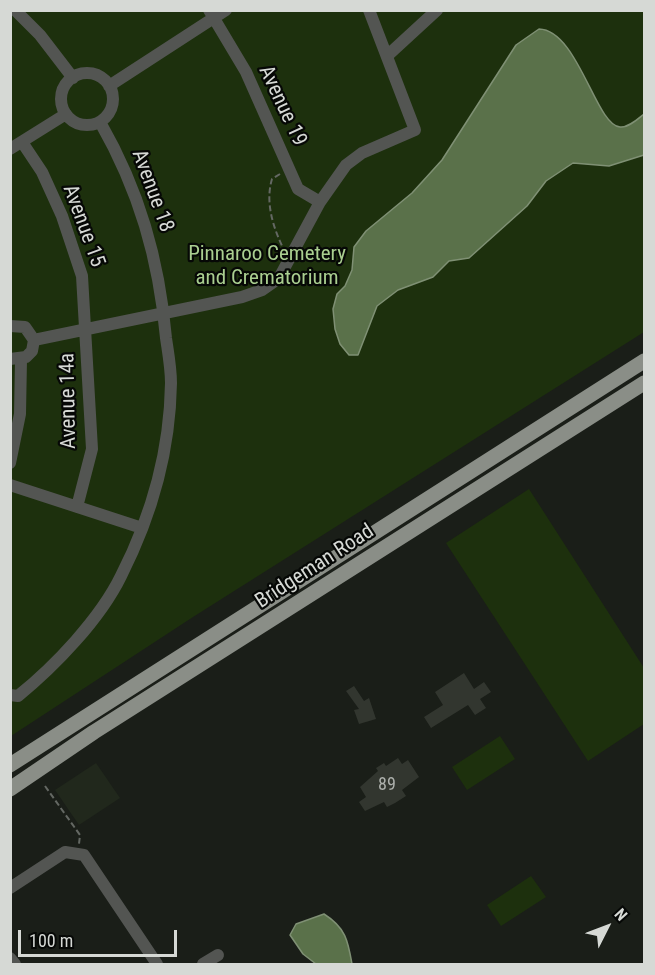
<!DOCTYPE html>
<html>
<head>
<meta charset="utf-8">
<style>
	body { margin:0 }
	#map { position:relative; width:655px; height:975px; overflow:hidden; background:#1a1e18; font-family:"Roboto Condensed",sans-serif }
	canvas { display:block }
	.frame { position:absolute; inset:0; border:12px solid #d6d9d5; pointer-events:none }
	.north { position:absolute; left:577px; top:897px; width:60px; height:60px; -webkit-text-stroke:4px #060806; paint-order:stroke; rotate:48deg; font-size:16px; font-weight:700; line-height:24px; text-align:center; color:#d6d9d5 }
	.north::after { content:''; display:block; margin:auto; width:21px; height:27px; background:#d6d9d5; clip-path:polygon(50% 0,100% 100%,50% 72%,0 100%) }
	.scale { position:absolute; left:18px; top:930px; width:159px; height:27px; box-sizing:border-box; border:3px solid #d6d9d5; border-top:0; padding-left:8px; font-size:18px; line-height:21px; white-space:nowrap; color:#d6d9d5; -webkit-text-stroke:4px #060806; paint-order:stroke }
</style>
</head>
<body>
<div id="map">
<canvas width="655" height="975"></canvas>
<div class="frame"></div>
<div class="north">N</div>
<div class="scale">100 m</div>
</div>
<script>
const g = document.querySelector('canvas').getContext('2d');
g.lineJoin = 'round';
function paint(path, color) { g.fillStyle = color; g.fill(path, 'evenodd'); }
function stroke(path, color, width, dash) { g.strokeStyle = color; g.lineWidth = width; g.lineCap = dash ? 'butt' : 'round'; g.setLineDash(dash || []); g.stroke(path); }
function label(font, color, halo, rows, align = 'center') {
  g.font = font + ' "Roboto Condensed",sans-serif'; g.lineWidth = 4.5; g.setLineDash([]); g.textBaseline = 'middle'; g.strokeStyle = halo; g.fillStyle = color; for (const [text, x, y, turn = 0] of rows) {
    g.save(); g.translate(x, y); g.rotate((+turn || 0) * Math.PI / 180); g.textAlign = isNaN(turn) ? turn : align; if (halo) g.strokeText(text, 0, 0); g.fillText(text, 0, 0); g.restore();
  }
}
paint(new Path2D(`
	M 96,763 L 120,798 L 79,825 L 55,790 Z`), '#21281c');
paint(new Path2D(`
	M 11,11 L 644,11 L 644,332 L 193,617 L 11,736 Z
	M 529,489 L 644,668 L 644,724 L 588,761 L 446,543 Z
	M 500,736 L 515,759 L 467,790 L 452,767 Z
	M 531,876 L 546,897 L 501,926 L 487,905 Z`), '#1d300d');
const water = new Path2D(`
	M 539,29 C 578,30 596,126 620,127 C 628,128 638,119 644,114 L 644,155 L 609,166 L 573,163 L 546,181 L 527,206 L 469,258 L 449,261 L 433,277 L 398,290 L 377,306 L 358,355 L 349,355 L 340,344 L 335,329 L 333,309 L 337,294 L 345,286 L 352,270 L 354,247 L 366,231 L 412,193 L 442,160 L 516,45 Z
	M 324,914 C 346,928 348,941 352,964 L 316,964 L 303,954 L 290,935 L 296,924 Z`);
paint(water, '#5a714a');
stroke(water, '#7f9074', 1.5);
paint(new Path2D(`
	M 464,673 L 474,689 L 484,682 L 491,692 L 480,699 L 486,708 L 475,715 L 468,705 L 431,728 L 424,717 L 443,705 L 435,692 Z
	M 354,686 L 364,701 L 369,698 L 376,719 L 359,724 L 354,710 L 359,709 L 346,691 Z
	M 398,758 L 402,764 L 408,760 L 419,777 L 402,790 L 406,796 L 395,803 L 387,807 L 384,802 L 365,811 L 359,802 L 366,797 L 360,787 L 378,771 L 376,768 L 384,763 L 386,766 Z`), '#32362f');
stroke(new Path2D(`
	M 280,174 L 272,179 C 265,202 273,227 283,248
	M 45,786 L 80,835 L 79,844`), '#646863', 2, [6, 3]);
stroke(new Path2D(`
	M 15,10 L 40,35 L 73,78
	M 209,10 L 246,72 L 298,189 L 320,202
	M 387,56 L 437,10
	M61 99a26 26 0 1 1 52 0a26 26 0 1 1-52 0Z
	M 109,86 L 226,10
	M 22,142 L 42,172 L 62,216 L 82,276 L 92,449 L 77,507
	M 10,149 L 66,114
	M 10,326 L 25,327 L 34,340 L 32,351 L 26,357 L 10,359
	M 34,340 L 242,297 L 262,290 L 279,278 L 320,202 L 346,165 L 362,153 L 415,130 L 369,10
	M 10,463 L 20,414 L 21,360
	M 10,485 L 142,528
	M 10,695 L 18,696 C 55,666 100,619 121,576 C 151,517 170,450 171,383 C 171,368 168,352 166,338 C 159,259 139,190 100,122
	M 10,888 L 65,852 L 84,855 L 157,964
	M 10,958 L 15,964
	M 203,964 L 218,955`), '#535552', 12);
stroke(new Path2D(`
	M 10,765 L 644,361
	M 10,789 L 94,732 L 644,383`), '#8a8e87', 15);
label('18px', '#adb0ac', null, [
	["89",387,785]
]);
label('21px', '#d6d9d5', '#060806', [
	["Avenue 19",282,106,65],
	["Avenue 18",152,191,70],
	["Avenue 15",83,226,70],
	["Avenue 14a",69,401,-91],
	["Bridgeman Road",315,567,-33]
]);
label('21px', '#aacf90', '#060806', [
	["Pinnaroo Cemetery",267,255],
	["and Crematorium",267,279]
]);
</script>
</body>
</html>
